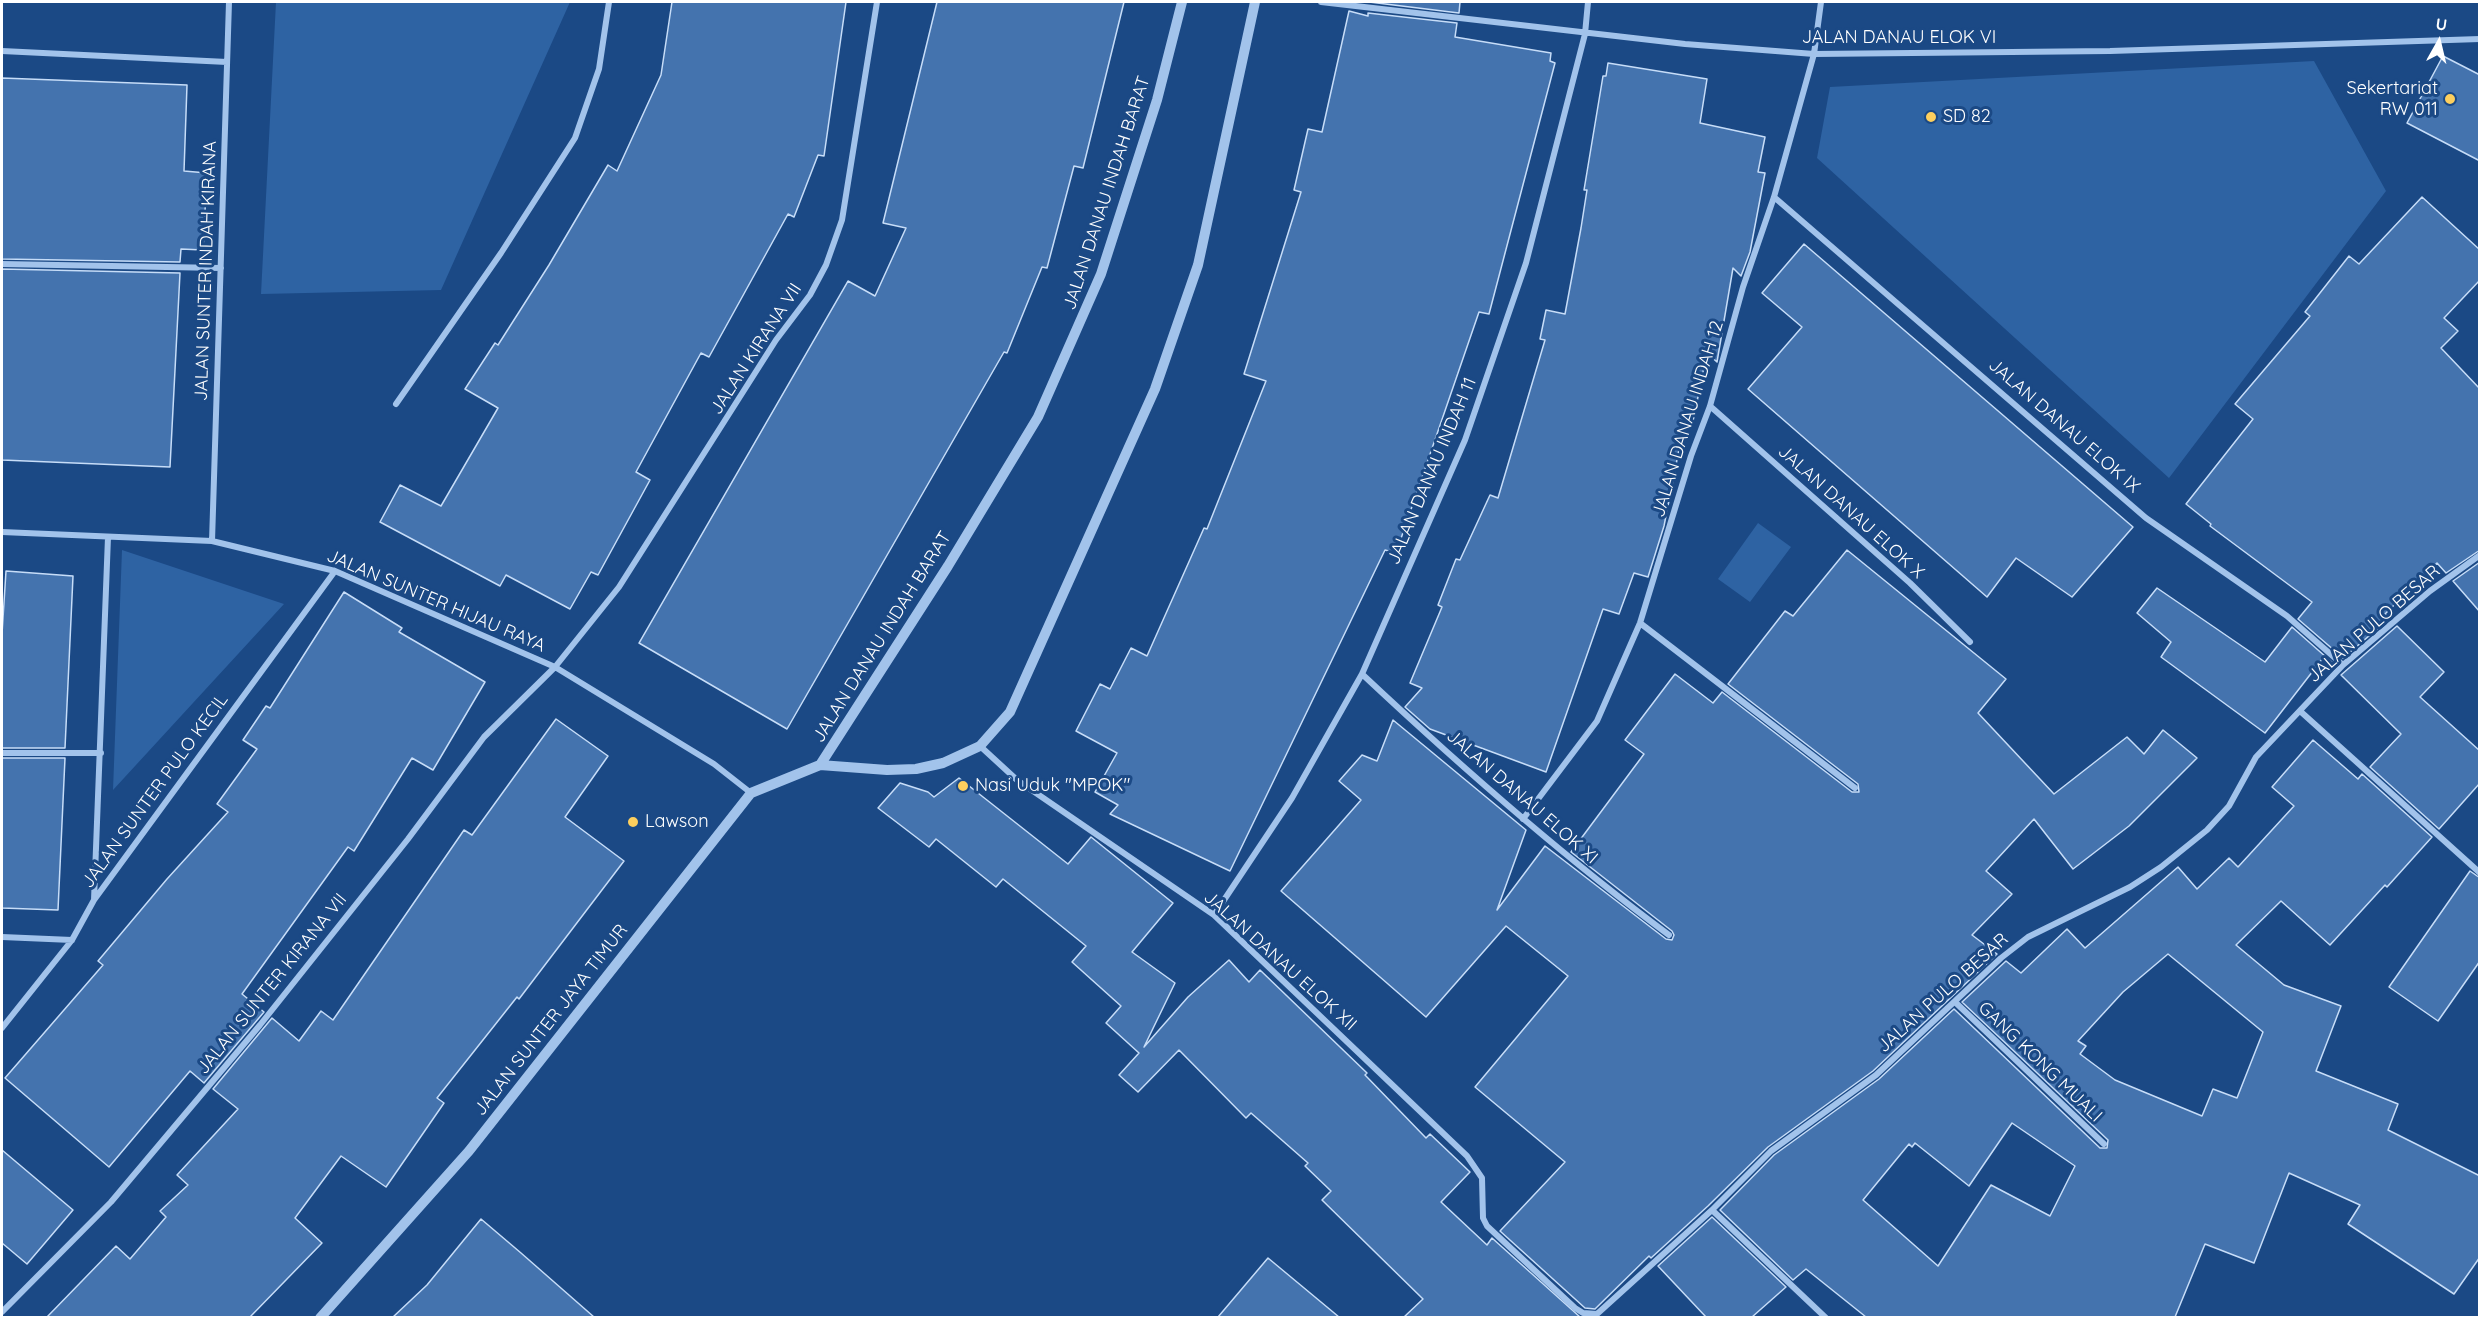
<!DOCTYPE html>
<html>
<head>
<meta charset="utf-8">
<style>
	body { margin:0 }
	#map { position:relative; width:2481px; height:1319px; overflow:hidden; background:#1b4985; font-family:Quicksand,sans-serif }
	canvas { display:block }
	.frame { position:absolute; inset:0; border:3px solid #fff; pointer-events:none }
	.north { position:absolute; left:2409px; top:12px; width:60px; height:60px; -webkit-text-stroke:4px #1b4985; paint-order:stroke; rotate:8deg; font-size:16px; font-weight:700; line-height:24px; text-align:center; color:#fff }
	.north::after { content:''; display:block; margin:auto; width:21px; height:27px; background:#fff; clip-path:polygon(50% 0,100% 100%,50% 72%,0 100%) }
</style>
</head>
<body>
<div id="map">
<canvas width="2481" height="1319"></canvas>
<div class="frame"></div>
<div class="north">U</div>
</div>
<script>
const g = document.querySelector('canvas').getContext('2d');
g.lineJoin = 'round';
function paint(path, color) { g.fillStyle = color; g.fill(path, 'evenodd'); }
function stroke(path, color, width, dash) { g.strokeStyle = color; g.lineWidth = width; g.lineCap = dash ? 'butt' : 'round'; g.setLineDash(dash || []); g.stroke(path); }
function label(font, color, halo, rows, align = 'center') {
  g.font = font + ' Quicksand,sans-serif'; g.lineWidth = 6; g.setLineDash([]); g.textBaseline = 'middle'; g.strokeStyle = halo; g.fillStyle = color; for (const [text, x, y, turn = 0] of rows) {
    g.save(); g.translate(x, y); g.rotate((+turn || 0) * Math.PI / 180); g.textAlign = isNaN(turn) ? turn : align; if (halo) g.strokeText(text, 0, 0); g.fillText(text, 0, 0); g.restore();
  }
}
paint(new Path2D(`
	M 276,2 L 570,2 L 441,290 L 261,294 Z
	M 2314,61 L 2386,191 L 2169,478 L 1817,158 L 1830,87 Z
	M 1758,523 L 1791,547 L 1750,602 L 1718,579 Z
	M 122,550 L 284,604 L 113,790 Z`), '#2e63a3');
const building = new Path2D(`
	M 672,2 L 846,2 L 824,156 L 818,155 L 794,217 L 788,214 L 709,357 L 701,353 L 636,472 L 650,480 L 598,575 L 591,572 L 570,609 L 506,575 L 500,586 L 380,522 L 400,485 L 441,506 L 498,408 L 465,389 L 495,343 L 498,345 L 549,265 L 608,165 L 617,171 L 661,75 Z
	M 937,2 L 1124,2 L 1083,168 L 1074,166 L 1047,268 L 1042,267 L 1007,353 L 1004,352 L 787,729 L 639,643 L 848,281 L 875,296 L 906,228 L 883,223 Z
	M 1369,2 L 1460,2 L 1459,13 Z
	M 1349,11 L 1368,16 L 1368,13 L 1457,23 L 1455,37 L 1551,53 L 1550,61 L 1555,63 L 1489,314 L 1479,312 L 1396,553 L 1385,550 L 1230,871 L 1110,814 L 1118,805 L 1095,792 L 1117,753 L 1076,731 L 1100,684 L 1110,689 L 1131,648 L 1147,656 L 1204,528 L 1207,529 L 1266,381 L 1244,374 L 1301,192 L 1294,190 L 1308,129 L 1322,132 Z
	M 2443,56 L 2480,75 L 2480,161 L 2407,123 Z
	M 1608,63 L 1707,79 L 1700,123 L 1765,137 L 1758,172 L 1765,173 L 1750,252 L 1741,276 L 1733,268 L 1717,362 L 1707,353 L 1693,421 L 1685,419 L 1664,526 L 1648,577 L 1634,573 L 1619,614 L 1603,609 L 1546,772 L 1430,729 L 1405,707 L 1422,688 L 1410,683 L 1442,607 L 1438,605 L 1456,559 L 1460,560 L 1490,495 L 1498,498 L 1545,340 L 1540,339 L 1546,310 L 1565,314 L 1581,228 L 1587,190 L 1584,190 L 1603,76 L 1606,76 Z
	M 2,78 L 187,85 L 184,171 L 207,173 L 203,250 L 181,249 L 180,262 L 2,259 Z
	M 2422,197 L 2480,250 L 2480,280 L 2444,318 L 2458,331 L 2441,348 L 2480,389 L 2480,550 L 2446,573 L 2437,563 L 2385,614 L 2389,619 L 2343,658 L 2298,619 L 2312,602 L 2210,526 L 2211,524 L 2186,504 L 2253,419 L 2235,404 L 2310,316 L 2305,312 L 2349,256 L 2359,264 Z
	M 1804,244 L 2133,527 L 2072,597 L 2016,558 L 1987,597 L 1748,389 L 1802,327 L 1762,293 Z
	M 2,269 L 180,273 L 170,467 L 2,460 Z
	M 1847,550 L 2006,679 L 1978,713 L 2054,794 L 2127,737 L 2144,754 L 2163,730 L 2197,758 L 2129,826 L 2073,869 L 2034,819 L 1986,871 L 2012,894 L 1972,935 L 1997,954 L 1873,1071 L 1768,1147 L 1708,1206 L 1651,1258 L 1649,1256 L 1595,1309 L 1585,1308 L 1500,1231 L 1565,1162 L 1475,1087 L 1568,976 L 1506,926 L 1426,1017 L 1281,891 L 1361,800 L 1339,781 L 1362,755 L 1377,761 L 1393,720 L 1526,830 L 1497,910 L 1545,846 L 1666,939 L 1672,940 L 1674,935 L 1672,931 L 1571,852 L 1644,754 L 1625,740 L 1675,674 L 1713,703 L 1722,692 L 1852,792 L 1859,792 L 1858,784 L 1728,684 L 1785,611 L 1793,616 Z
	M 2480,562 L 2480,612 L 2453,581 Z
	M 6,571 L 73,576 L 65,748 L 2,748 L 2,634 Z
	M 2157,588 L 2265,662 L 2292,627 L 2335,665 L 2333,668 L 2323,658 L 2265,733 L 2161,657 L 2171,642 L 2137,613 Z
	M 344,592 L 402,628 L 399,632 L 485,682 L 433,770 L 412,758 L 354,851 L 348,847 L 242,994 L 264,1012 L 204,1083 L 190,1071 L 109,1167 L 5,1078 L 103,965 L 98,961 L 167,879 L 228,812 L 217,804 L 257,749 L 243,740 L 266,706 L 270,708 Z
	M 2397,626 L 2444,672 L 2420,697 L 2480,751 L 2480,783 L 2439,829 L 2370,767 L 2401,734 L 2341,675 Z
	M 556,719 L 608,756 L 565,817 L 624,861 L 519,999 L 517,997 L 437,1098 L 444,1103 L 386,1187 L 341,1156 L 295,1218 L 322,1243 L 250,1317 L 47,1317 L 116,1246 L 130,1259 L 166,1217 L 160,1211 L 188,1185 L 177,1175 L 238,1109 L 213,1089 L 272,1018 L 299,1041 L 321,1011 L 333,1020 L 464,830 L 472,835 Z
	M 2313,740 L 2358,779 L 2362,774 L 2432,837 L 2387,887 L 2385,885 L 2330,945 L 2281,901 L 2236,945 L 2284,985 L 2341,1006 L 2316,1071 L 2398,1104 L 2388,1130 L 2480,1176 L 2480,1257 L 2454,1294 L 2348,1224 L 2360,1205 L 2289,1173 L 2254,1263 L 2205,1244 L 2175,1317 L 1866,1317 L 1806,1269 L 1793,1280 L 1720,1210 L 1774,1155 L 1879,1079 L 1954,1009 L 2100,1148 L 2107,1148 L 2108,1140 L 1962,1002 L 2006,961 L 2021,973 L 2067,929 L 2085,948 L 2178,867 L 2197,889 L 2229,858 L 2238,867 L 2294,806 L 2272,787 ZM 2168,954 L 2263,1032 L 2237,1098 L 2213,1089 L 2202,1116 L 2115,1080 L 2080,1054 L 2086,1046 L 2078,1041 L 2123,992 ZM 2012,1123 L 2075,1166 L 2050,1216 L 1991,1185 L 1938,1266 L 1863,1200 L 1909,1144 L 1912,1147 L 1915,1143 L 1969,1186 Z
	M 2,758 L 65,758 L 58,910 L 2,908 Z
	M 959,778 L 1068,864 L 1091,837 L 1173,903 L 1132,952 L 1175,983 L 1144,1047 L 1188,997 L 1229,960 L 1249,982 L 1260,970 L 1367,1073 L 1365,1075 L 1426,1138 L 1430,1134 L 1470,1172 L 1441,1202 L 1487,1245 L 1492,1238 L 1580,1317 L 1404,1317 L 1423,1299 L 1322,1200 L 1331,1191 L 1305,1166 L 1308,1163 L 1251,1113 L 1246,1118 L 1179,1050 L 1138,1092 L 1119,1075 L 1139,1053 L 1106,1023 L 1121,1006 L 1072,962 L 1086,946 L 1003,879 L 996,887 L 936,839 L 929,847 L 878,808 L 900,783 L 928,792 L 934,797 Z
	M 2470,871 L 2480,878 L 2480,961 L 2438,1021 L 2389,987 Z
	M 2,1150 L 73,1210 L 27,1264 L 2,1243 Z
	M 1712,1217 L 1786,1287 L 1752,1317 L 1706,1317 L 1658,1266 Z
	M 481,1219 L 521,1253 L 594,1317 L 393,1317 L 427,1285 Z
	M 1268,1258 L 1339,1317 L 1218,1317 Z`);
paint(building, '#4473ae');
stroke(building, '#c7ddf8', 1.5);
stroke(new Path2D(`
	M 1321,2 L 1685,44 L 1814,54 L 2110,51 L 2480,39
	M 2,51 L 227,62
	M 1774,197 L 2146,518 L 2287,616 L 2343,665
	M 2,264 L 221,268
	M 396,404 L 501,253 L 575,138 L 599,69 L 609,2
	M 1710,406 L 1910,583 L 1970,642
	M 2,532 L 212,541 L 335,571 L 555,667 L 714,764 L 751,793
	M 212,541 L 229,2
	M 1640,623 L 1855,788
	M 1362,674 C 1460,766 1561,855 1669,935
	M 2300,711 L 2480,873
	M 980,746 L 1017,780 L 1214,915 L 1467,1156 L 1482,1178 L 1483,1218 L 1487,1226 L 1575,1308 L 1583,1313 L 1597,1314 L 1712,1210 L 1771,1151 L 1876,1075 L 2001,958 L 2028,937 L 2130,887 L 2161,867 L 2207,830 L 2229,806 L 2256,757 L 2343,665 L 2430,591 L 2480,555
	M 2,753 L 101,753
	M 1523,819 L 1597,721 L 1640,623 L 1691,456 L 1710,406 L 1743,287 L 1774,197 L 1814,54 L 1821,2
	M 94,900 L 108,537
	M 1214,915 L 1292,798 L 1362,674 L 1465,440 L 1526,263 L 1585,34 L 1588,2
	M 2,937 L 72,940
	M 1955,1002 L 2104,1144
	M 2,1028 L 72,940 L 94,900 L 335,571
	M 1712,1210 L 1826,1318
	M 2,1312 L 111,1202 L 260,1025 L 408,839 L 484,737 L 555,667 L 619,587 L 776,340 L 810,295 L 826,265 L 842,220 L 877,2`), '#a2c3eb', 6);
stroke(new Path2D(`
	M 820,765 L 948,566 L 1038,417 L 1101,274 L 1157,100 L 1182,2
	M 320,1318 L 469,1151 L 751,793 L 820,765 L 887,770 L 916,769 L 943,763 L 980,746 L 1010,712 L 1155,389 L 1198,265 L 1255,2`), '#a2c3eb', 10);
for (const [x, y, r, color] of [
	[2450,99,6,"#fdcf5e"],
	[1931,117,6,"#fdcf5e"],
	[963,786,6,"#fdcf5e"],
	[633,822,6,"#fdcf5e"]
]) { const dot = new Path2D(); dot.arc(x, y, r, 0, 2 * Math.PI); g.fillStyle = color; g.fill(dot); stroke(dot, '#1b4985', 2); }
label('18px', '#fff', '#1b4985', [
	["JALAN DANAU ELOK VI",1899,38],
	["JALAN DANAU INDAH BARAT",1107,193,-72],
	["JALAN SUNTER INDAH KIRANA",206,271,-88],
	["JALAN KIRANA VII",756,349,-57],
	["JALAN DANAU INDAH 12",1688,419,-73],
	["JALAN DANAU ELOK IX",2064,426,41],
	["JALAN DANAU INDAH 11",1432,471,-67],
	["JALAN DANAU ELOK X",1851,512,42],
	["JALAN SUNTER HIJAU RAYA",436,601,23],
	["JALAN PULO BESAR",2374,624,-41],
	["JALAN DANAU INDAH BARAT",882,637,-58],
	["JALAN SUNTER PULO KECIL",155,791,-54],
	["JALAN DANAU ELOK XI",1522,797,41],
	["JALAN DANAU ELOK XII",1280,961,42],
	["JALAN SUNTER KIRANA VII",272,984,-51],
	["JALAN PULO BESAR",1943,993,-42],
	["JALAN SUNTER JAYA TIMUR",551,1020,-52],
	["GANG KONG MUALI",2040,1062,44]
]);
label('18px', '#fff', '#1b4985', [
	["Sekertariat",2438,89,"right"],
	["RW 011",2438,110,"right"],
	["SD 82",1943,117],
	["Nasi Uduk \"MPOK\"",975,786],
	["Lawson",645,822]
], 'left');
</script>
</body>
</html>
